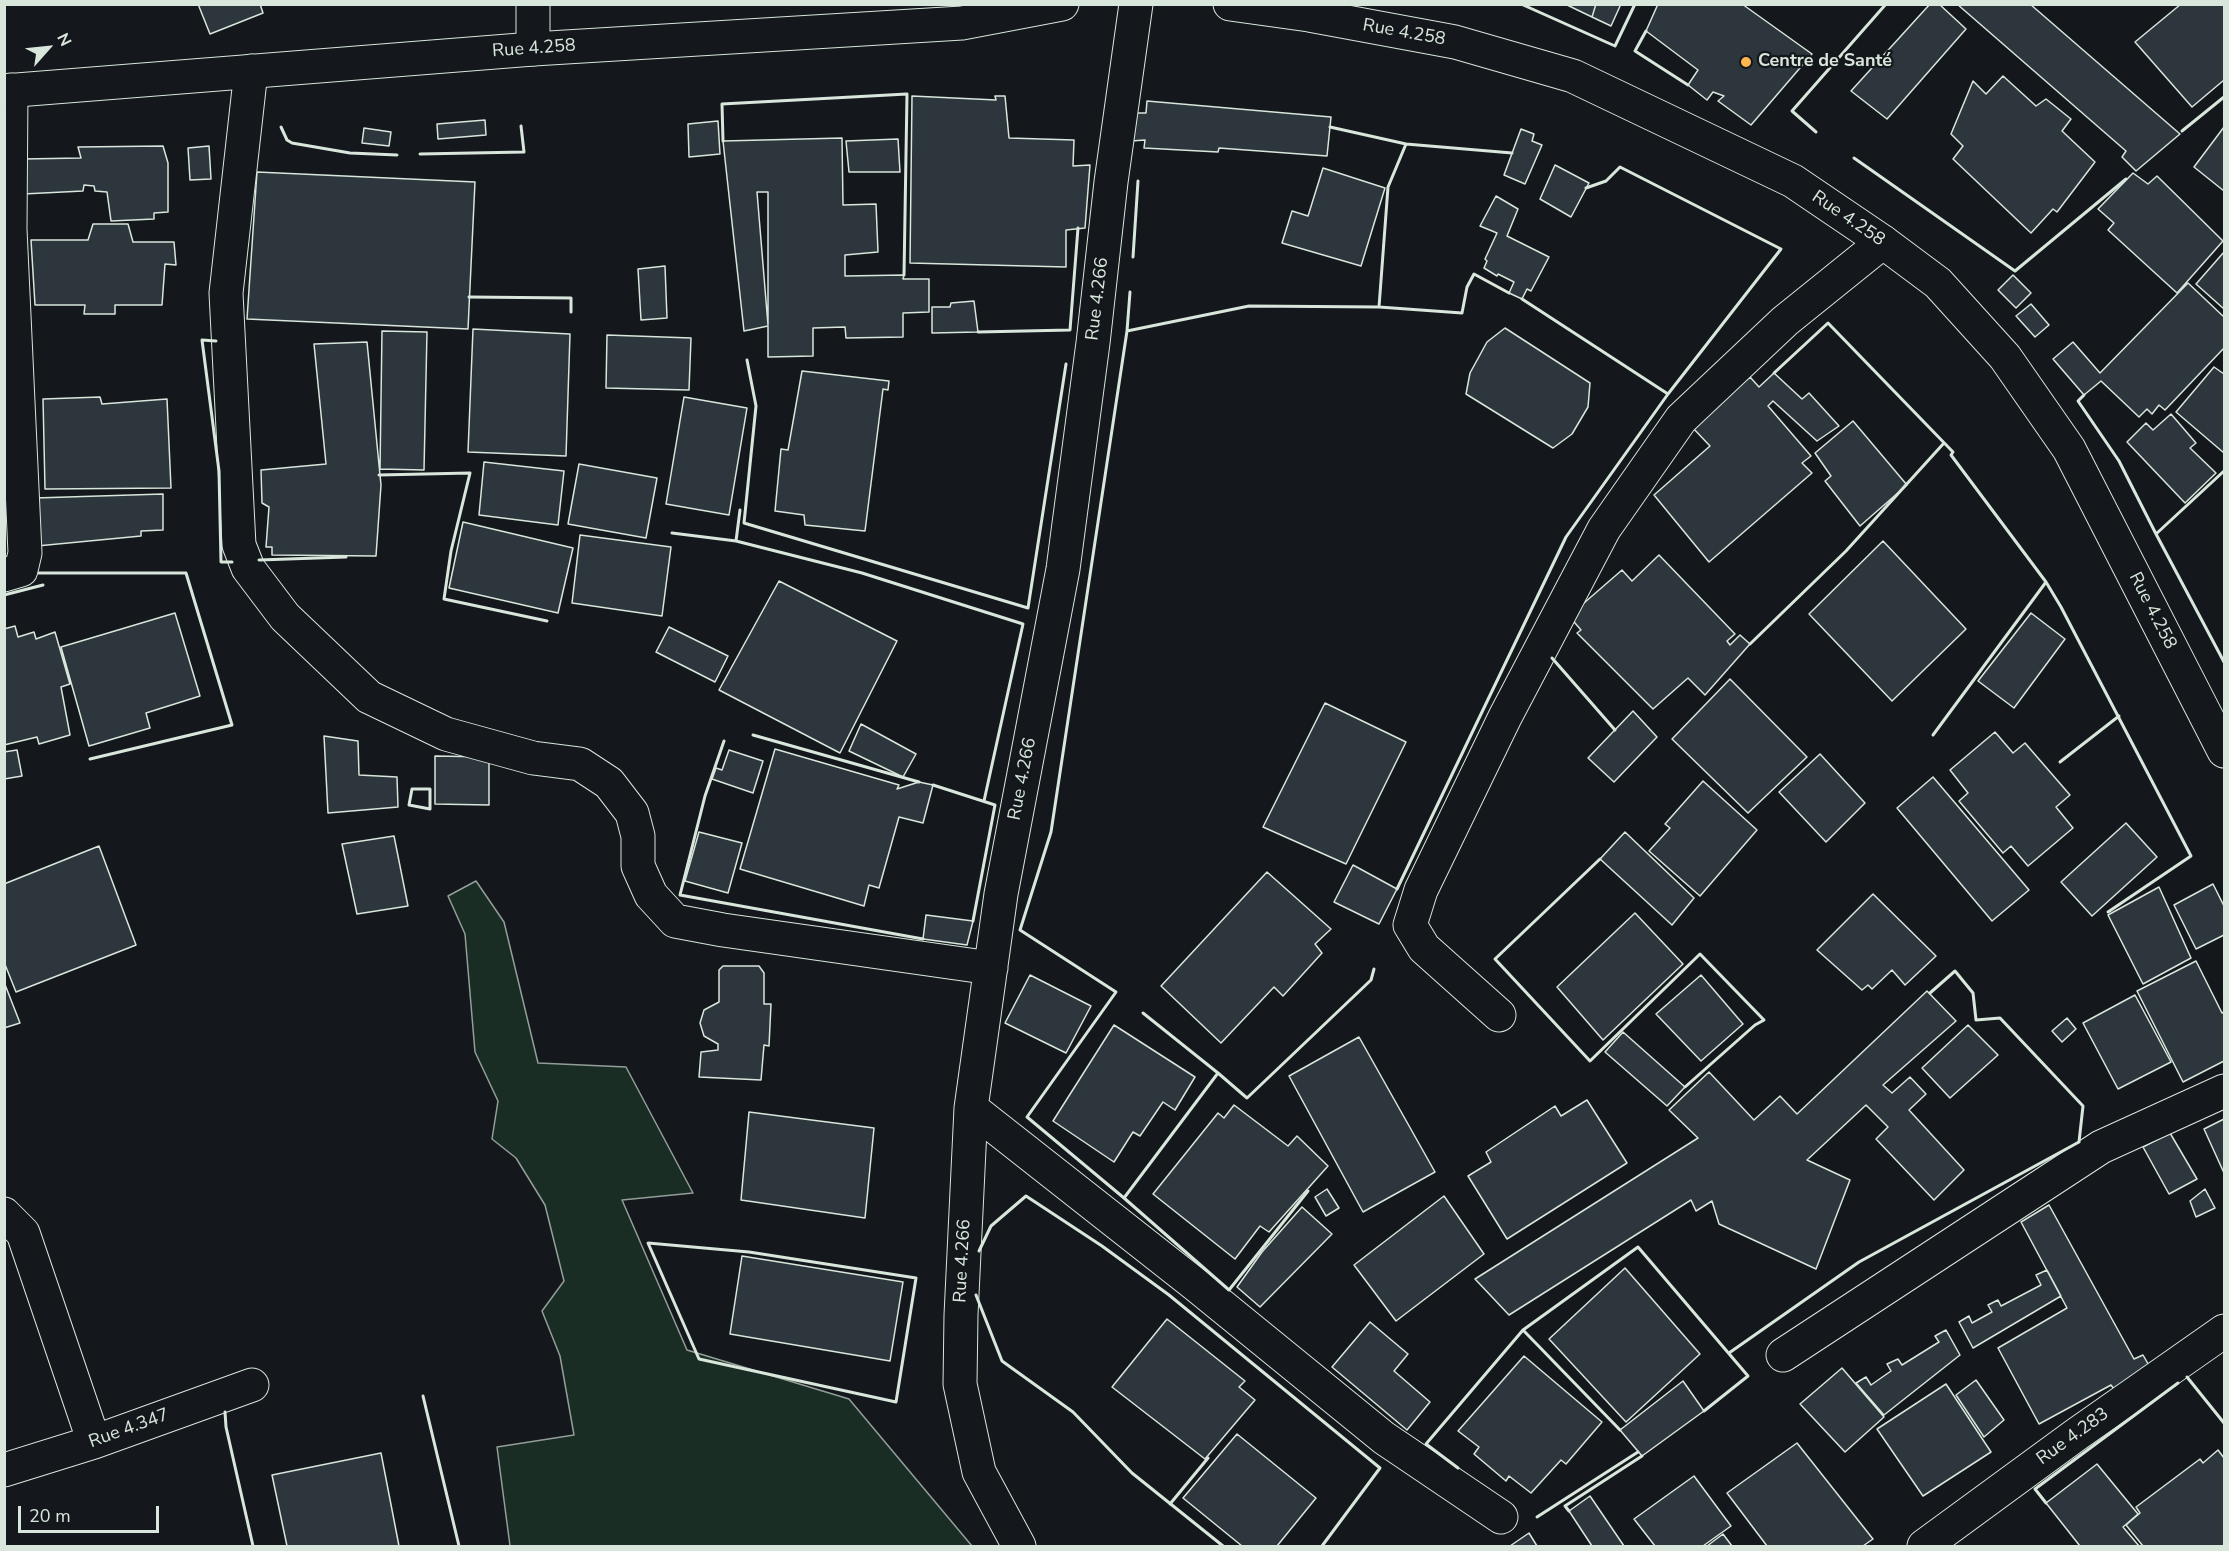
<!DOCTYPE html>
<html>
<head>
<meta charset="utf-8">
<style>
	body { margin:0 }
	#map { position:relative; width:2229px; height:1551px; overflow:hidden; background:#14181c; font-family:"Nunito Sans",sans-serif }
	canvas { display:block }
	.frame { position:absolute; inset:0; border:6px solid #d8e6dc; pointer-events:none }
	.north { position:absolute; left:18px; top:18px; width:60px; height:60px; -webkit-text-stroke:4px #14181c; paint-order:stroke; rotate:63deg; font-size:16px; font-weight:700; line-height:24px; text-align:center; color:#d8e6dc }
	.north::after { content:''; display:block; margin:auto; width:21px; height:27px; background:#d8e6dc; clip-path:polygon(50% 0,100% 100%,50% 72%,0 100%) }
	.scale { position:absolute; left:18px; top:1506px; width:141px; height:27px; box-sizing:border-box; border:3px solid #d8e6dc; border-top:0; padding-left:8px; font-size:18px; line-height:21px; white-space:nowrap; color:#d8e6dc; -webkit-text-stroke:4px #14181c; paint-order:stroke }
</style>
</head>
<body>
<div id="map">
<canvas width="2229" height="1551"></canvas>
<div class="frame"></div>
<div class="north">N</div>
<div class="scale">20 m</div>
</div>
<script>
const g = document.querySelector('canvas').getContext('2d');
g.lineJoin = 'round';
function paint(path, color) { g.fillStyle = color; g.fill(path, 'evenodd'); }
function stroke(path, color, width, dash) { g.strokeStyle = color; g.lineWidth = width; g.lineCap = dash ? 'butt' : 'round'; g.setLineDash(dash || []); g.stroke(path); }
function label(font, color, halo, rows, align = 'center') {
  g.font = font + ' "Nunito Sans",sans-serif'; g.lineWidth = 4.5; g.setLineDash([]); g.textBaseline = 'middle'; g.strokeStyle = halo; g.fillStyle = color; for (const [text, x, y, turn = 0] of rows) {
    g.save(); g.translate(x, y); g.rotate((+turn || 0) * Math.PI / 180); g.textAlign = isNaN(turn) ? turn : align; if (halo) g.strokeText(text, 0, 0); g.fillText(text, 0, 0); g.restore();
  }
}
const green = new Path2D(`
	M 476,881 L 504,922 L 538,1063 L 626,1067 L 693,1193 L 622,1200 L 687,1350 L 849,1399 L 972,1546 L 510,1546 L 497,1447 L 574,1435 L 560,1356 L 542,1311 L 564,1281 L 545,1205 L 516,1158 L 492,1139 L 498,1101 L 475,1052 L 465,934 L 448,896 Z`);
paint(green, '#1a2d24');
stroke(green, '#939e99', 1.5);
const building = new Path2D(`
	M 198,4 L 260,4 L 263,13 L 210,34 Z
	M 1565,4 L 1596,4 L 1592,17 Z
	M 1596,4 L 1621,4 L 1611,26 L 1592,17 Z
	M 1658,4 L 1742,4 L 1812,54 L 1751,125 L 1718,101 L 1724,96 L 1713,92 L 1707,100 L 1688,85 L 1698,70 L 1646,31 Z
	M 1930,4 L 1939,4 L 1966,29 L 1887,119 L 1851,91 Z
	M 1957,4 L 2030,4 L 2180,134 L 2136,171 L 2122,157 L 2126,151 Z
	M 2181,4 L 2224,4 L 2224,80 L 2192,107 L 2135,42 Z
	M 2003,76 L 2036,106 L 2046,99 L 2071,119 L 2062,131 L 2095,162 L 2057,212 L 2053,209 L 2031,233 L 1953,159 L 1963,146 L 1951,134 L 1973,81 L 1986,94 Z
	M 912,96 L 996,100 L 995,96 L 1005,96 L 1009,138 L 1074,140 L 1073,166 L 1090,165 L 1085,228 L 1066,230 L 1066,267 L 910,263 Z
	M 1147,101 L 1331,117 L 1327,156 L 1219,148 L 1218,152 L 1144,148 L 1145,140 L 1131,141 L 1132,113 L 1146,113 Z
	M 485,120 L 486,135 L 438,139 L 437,124 Z
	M 718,121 L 720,154 L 689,157 L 688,124 Z
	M 2224,127 L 2224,191 L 2194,167 Z
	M 364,128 L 391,132 L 389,146 L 362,143 Z
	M 1521,129 L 1534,134 L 1532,141 L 1542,145 L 1525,184 L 1504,175 Z
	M 842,138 L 843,205 L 876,204 L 878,252 L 845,255 L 845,276 L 904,275 L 903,279 L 929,279 L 929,312 L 903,313 L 903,337 L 846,338 L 845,327 L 813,328 L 813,356 L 768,357 L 768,326 L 744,331 L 723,141 ZM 757,192 L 768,192 L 768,325 Z
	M 898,139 L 900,172 L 849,172 L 846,141 Z
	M 163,146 L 168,163 L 168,212 L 154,213 L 154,219 L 111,221 L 107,192 L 95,191 L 94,186 L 84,185 L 83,191 L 23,194 L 22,159 L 81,158 L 78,147 Z
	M 209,146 L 211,179 L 190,180 L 188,148 Z
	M 1555,165 L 1589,183 L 1571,217 L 1540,199 Z
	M 1323,168 L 1385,188 L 1361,266 L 1282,243 L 1292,211 L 1308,216 Z
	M 257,172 L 475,182 L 468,329 L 247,319 Z
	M 2133,173 L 2148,184 L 2157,176 L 2223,241 L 2177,293 L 2108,230 L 2114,223 L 2098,209 Z
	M 1496,196 L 1518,209 L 1507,236 L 1549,257 L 1531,291 L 1527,289 L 1522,299 L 1509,293 L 1514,282 L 1498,274 L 1497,276 L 1484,268 L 1487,261 L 1485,259 L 1497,233 L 1480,226 Z
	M 93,224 L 128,224 L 133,242 L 174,242 L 176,265 L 165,264 L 162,305 L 115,305 L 115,314 L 84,314 L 85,305 L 35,305 L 31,240 L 88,240 Z
	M 2224,252 L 2224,309 L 2196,284 Z
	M 665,266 L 667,318 L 641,320 L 638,269 Z
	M 2013,275 L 2031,293 L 2016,308 L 1998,290 Z
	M 2188,283 L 2224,317 L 2224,348 L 2165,410 L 2159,405 L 2152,414 L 2147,409 L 2139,417 L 2101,381 L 2084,395 L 2053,359 L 2073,342 L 2100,373 Z
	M 974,301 L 978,332 L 932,333 L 932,307 L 950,307 L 951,303 Z
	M 2031,304 L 2049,325 L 2035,337 L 2016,316 Z
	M 1505,328 L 1590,383 L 1588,407 L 1572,434 L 1553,448 L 1466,394 L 1470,373 L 1487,342 Z
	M 473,329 L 570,334 L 566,456 L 468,452 Z
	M 382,331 L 427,332 L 424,470 L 380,469 Z
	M 607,335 L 691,338 L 689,390 L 606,388 Z
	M 367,342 L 381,485 L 376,556 L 272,555 L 272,547 L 266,547 L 269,507 L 262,503 L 261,470 L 326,464 L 314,344 Z
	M 2214,367 L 2224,374 L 2224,453 L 2176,412 Z
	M 802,371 L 889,381 L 888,390 L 883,389 L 865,531 L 805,525 L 804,515 L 775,511 L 781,449 L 788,450 Z
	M 1774,373 L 1802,399 L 1809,393 L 1839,426 L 1817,441 L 1773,401 L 1768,406 L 1811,456 L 1802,463 L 1812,473 L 1709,562 L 1654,495 L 1710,446 L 1692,427 L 1750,377 L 1759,387 Z
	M 100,397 L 102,404 L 167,399 L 171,488 L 45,489 L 43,399 Z
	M 684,397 L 747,408 L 729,515 L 666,504 Z
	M 2171,414 L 2196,443 L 2190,448 L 2216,473 L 2185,503 L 2127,442 L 2146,423 L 2153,430 Z
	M 1853,421 L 1907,485 L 1860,526 L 1825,481 L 1831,476 L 1815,453 Z
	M 484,462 L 564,471 L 558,525 L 479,515 Z
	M 579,464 L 657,478 L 646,538 L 568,524 Z
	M 163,494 L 163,530 L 141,531 L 141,536 L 37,546 L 35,498 Z
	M 463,522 L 573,548 L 558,613 L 449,588 Z
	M 580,535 L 671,547 L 662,616 L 572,603 Z
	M 1883,541 L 1966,629 L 1892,701 L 1809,614 Z
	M 1659,555 L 1735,634 L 1727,641 L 1730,645 L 1740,635 L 1750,644 L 1705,695 L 1688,678 L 1653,709 L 1577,633 L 1581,630 L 1569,616 L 1622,570 L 1632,581 Z
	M 779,581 L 897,641 L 840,753 L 719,690 Z
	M 175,613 L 200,696 L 146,713 L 150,728 L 89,746 L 61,647 Z
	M 2031,613 L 2065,639 L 2014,708 L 1978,681 Z
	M 15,626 L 18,637 L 34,632 L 36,639 L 55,632 L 70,684 L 61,687 L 70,735 L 39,744 L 37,737 L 4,745 L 4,629 Z
	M 669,627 L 728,656 L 715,682 L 656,652 Z
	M 1730,679 L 1807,757 L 1748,813 L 1672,739 Z
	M 1325,703 L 1406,742 L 1346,864 L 1263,827 Z
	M 1633,711 L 1657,737 L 1614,782 L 1588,758 Z
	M 861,724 L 916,754 L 903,777 L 849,751 Z
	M 1995,732 L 2013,753 L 2025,743 L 2070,795 L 2056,807 L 2073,828 L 2028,866 L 2011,846 L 2003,853 L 1959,801 L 1968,793 L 1950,770 Z
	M 324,736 L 358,741 L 359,775 L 397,777 L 398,807 L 328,813 Z
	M 775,749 L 899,785 L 897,789 L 919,782 L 933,785 L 923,823 L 899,817 L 879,888 L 869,885 L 864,906 L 740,869 Z
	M 17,750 L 22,776 L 4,779 L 4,752 Z
	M 729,750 L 763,761 L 753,793 L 712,779 L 716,768 L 722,770 Z
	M 1820,754 L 1865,803 L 1826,842 L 1779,792 Z
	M 435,756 L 489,757 L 489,805 L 435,804 Z
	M 1933,777 L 2029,890 L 1992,921 L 1897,808 Z
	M 1703,781 L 1757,830 L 1700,896 L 1649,851 L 1670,828 L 1665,824 Z
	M 2126,823 L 2157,857 L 2092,916 L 2061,882 Z
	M 699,832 L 742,843 L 728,893 L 685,881 Z
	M 1625,832 L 1694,898 L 1672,925 L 1600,859 Z
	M 394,836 L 408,906 L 357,914 L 342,844 Z
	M 99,846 L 136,945 L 16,992 L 4,962 L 4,884 Z
	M 1353,865 L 1397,889 L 1379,924 L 1334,902 Z
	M 1267,872 L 1331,929 L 1315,944 L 1322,953 L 1283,996 L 1274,987 L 1221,1043 L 1161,986 Z
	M 2213,884 L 2224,906 L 2224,935 L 2196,949 L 2174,905 Z
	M 2159,887 L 2191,958 L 2143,984 L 2108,915 Z
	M 1873,894 L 1936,956 L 1905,985 L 1892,970 L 1872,989 L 1868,985 L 1862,990 L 1817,950 Z
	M 1635,913 L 1683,964 L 1603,1040 L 1557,987 Z
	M 926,915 L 973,921 L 967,945 L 923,939 Z
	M 2196,961 L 2222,1013 L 2224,1012 L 2224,1061 L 2183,1082 L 2137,991 Z
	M 723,966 L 759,966 L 764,973 L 764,1004 L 771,1004 L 769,1046 L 764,1045 L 761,1080 L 699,1077 L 701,1052 L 718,1050 L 718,1044 L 704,1036 L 700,1023 L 704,1010 L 719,1002 L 719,970 Z
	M 1030,975 L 1091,1006 L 1066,1053 L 1005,1023 Z
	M 1701,975 L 1743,1024 L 1701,1061 L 1656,1014 Z
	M 4,982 L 20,1023 L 4,1028 Z
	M 1927,991 L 1956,1021 L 1883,1085 L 1892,1093 L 1910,1077 L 1926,1094 L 1909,1110 L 1964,1170 L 1934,1200 L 1876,1139 L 1888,1127 L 1866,1105 L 1807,1160 L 1850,1180 L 1816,1269 L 1719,1224 L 1712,1201 L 1696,1211 L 1691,1200 L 1509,1315 L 1475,1279 L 1698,1138 L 1669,1110 L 1709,1072 L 1754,1120 L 1780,1096 L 1797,1114 Z
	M 2135,995 L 2171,1062 L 2118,1089 L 2083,1023 Z
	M 2067,1018 L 2076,1029 L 2062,1042 L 2052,1031 Z
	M 1114,1025 L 1195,1077 L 1175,1110 L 1163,1102 L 1140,1136 L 1133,1132 L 1114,1162 L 1053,1121 Z
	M 1968,1025 L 1998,1055 L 1950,1098 L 1922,1068 Z
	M 1623,1032 L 1685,1087 L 1667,1106 L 1605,1052 Z
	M 1359,1037 L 1435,1172 L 1363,1212 L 1289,1076 Z
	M 1587,1100 L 1627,1163 L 1507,1239 L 1468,1176 L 1491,1162 L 1486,1152 L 1555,1106 L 1561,1116 Z
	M 1234,1105 L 1288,1146 L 1297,1136 L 1328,1166 L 1269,1232 L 1260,1226 L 1235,1259 L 1153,1194 L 1218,1113 L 1224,1118 Z
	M 749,1112 L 874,1128 L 865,1218 L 741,1200 Z
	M 2224,1119 L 2224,1173 L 2204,1129 Z
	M 2170,1133 L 2197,1179 L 2169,1194 L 2143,1147 Z
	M 1327,1189 L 1339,1208 L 1326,1216 L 1315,1197 Z
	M 2205,1189 L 2215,1208 L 2196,1217 L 2190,1201 Z
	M 1444,1196 L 1484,1254 L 1396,1321 L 1354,1265 Z
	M 2049,1205 L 2134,1359 L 2143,1355 L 2151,1369 L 2114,1389 L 2111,1385 L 2039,1424 L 1998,1348 L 2067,1308 L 2021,1222 Z
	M 1302,1207 L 1332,1234 L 1260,1307 L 1237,1287 L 1262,1252 Z
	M 742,1256 L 903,1282 L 890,1361 L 730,1334 Z
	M 1625,1268 L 1700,1354 L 1626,1422 L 1549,1339 Z
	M 2047,1270 L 2061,1296 L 1973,1348 L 1959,1322 L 1969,1316 L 1972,1323 L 1992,1312 L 1988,1305 L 1998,1300 L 2001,1306 L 2041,1285 L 2036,1275 Z
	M 1167,1319 L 1245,1381 L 1239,1387 L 1255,1400 L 1205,1459 L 1112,1387 Z
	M 1370,1322 L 1408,1354 L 1394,1371 L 1430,1402 L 1407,1430 L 1332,1367 Z
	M 1946,1330 L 1960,1355 L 1884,1415 L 1856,1383 L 1866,1377 L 1871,1385 L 1891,1371 L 1887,1364 L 1898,1359 L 1902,1365 L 1939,1342 L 1935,1336 Z
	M 1524,1356 L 1602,1422 L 1566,1464 L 1561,1460 L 1531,1493 L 1509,1476 L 1506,1481 L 1474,1454 L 1479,1447 L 1458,1431 Z
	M 1842,1368 L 1884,1417 L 1845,1452 L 1800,1404 Z
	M 1976,1380 L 2004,1420 L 1984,1437 L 1956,1395 Z
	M 1683,1381 L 1704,1411 L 1642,1456 L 1620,1430 Z
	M 1946,1384 L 1991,1452 L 1923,1496 L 1877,1429 Z
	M 1237,1434 L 1316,1498 L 1277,1546 L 1242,1546 L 1183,1498 Z
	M 1797,1443 L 1873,1539 L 1863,1546 L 1767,1546 L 1727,1493 Z
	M 2218,1450 L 2224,1458 L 2224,1546 L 2143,1546 L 2126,1525 L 2140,1513 L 2136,1507 L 2200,1459 L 2203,1463 Z
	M 381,1453 L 399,1546 L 287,1546 L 272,1475 Z
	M 2097,1464 L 2138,1514 L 2123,1527 L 2139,1546 L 2080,1546 L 2046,1503 Z
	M 1694,1476 L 1731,1526 L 1703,1546 L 1655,1546 L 1634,1519 Z
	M 1590,1496 L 1624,1546 L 1592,1546 L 1569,1511 Z
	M 1529,1533 L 1537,1546 L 1510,1546 Z
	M 1723,1534 L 1732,1546 L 1707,1546 Z`);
paint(building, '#2c363c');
stroke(building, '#d8e6dc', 1.5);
const minor = new Path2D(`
	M 533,4 L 533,49
	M 251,71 L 226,293 L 239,545 L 248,568 L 285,617 L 369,697 L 446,734 L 533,758 L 580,764 L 609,783 L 632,813 L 638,836 L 638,866 L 651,895 L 675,921 L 723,930 L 991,968
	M 4,575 L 21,570 L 25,553 L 10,229 L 11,90
	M 1499,1015 L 1424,948 L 1410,925 L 1421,890 L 1505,717 L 1604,529 L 1681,419 L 1785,321 L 1883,242
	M 971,1108 L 1196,1285 L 1384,1438 L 1501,1517
	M 4,1214 L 23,1233 L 94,1442
	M 1783,1355 L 2101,1147 L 2224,1091
	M 4,1470 L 94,1442 L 252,1385
	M 1019,1546 L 979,1472 L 960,1384 L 961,1315 L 971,1108 L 1001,894 L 1063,569 L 1093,343 L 1111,182 L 1136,4
	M 1924,1546 L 2077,1434 L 2224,1331`);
const trunk = new Path2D(`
	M 1230,4 L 1309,15 L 1455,42 L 1573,76 L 1793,181 L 1883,242 L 1938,283 L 2005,357 L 2069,449 L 2224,751
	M 4,91 L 533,49 L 962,23 L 1062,4`);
stroke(minor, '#d8e6dc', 35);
stroke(trunk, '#d8e6dc', 35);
stroke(minor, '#14181c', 33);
stroke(trunk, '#14181c', 33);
stroke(new Path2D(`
	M 631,4 L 640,4
	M 1521,4 L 1615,46 L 1635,4
	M 1646,31 L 1635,51 L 1688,85
	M 281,127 L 287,140 L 292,143 L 350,153 L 397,155
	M 2182,131 L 2224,97
	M 1816,132 L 1792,111 L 1886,4
	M 723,141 L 722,104 L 907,94 L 904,275
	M 1406,144 L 1512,153
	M 420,154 L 524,152 L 521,126
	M 1854,158 L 2015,271 L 2126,179
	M 1133,257 L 1138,181
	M 1130,292 L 1127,331 L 1249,306 L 1379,307 L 1388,187 L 1406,144 L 1330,127
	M 469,297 L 571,298 L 571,312
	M 1522,299 L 1668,394
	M 1379,307 L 1462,313 L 1467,287 L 1474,274 L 1509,293
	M 1127,331 L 1051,832 L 1020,930 L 1116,992 L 1027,1117 L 1124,1198 L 1229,1290 L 1308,1191
	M 978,332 L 1070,330 L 1078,228
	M 216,341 L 202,340 L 219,471 L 221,562 L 232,562
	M 747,360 L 756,406 L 744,523 L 1028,608 L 1066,364
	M 1774,373 L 1828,323 L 1953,452 L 1951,455 L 2046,582 L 2061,607 L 2191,856 L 2108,912
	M 2084,395 L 2078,401 L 2119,461 L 2156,534 L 2224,662
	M 379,475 L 470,473 L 451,551 L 444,599 L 547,621
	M 672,533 L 736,541 L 740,510
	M 2156,534 L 2224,471
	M 736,541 L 862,573 L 1023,624 L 984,801
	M 259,560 L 346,557
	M 39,573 L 186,573 L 232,725 L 90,759
	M 4,595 L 43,585
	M 1750,644 L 1846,551 L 1944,443
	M 1552,658 L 1615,730
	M 753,735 L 919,782
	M 1933,735 L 2046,582
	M 724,741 L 705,796 L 680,895 L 923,939
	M 2060,762 L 2119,716
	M 933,785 L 995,805 L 973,921
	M 412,789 L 430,789 L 430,809 L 409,805 Z
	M 1600,859 L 1495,959 L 1590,1061 L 1700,954 L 1764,1020 L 1755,1025 L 1685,1087
	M 1397,889 L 1566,537 L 1668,394 L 1781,249 L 1620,167 L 1606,181 L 1586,188
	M 1143,1013 L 1218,1073
	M 1124,1198 L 1218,1073 L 1247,1098 L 1371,980 L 1374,969
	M 648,1243 L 749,1252 L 916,1278 L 896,1402 L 699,1359 Z
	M 979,1251 L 991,1226 L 1026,1196 L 1102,1246 L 1169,1295 L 1380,1468 L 1322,1546
	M 976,1295 L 1002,1361 L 1073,1412 L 1132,1473 L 1223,1546
	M 1523,1330 L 1620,1430
	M 1729,1353 L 1859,1262 L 2079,1142 L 2083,1106 L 2000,1018 L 1976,1020 L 1973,993 L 1955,971 L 1930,993
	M 2187,1377 L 2224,1423
	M 423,1396 L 459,1546
	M 225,1412 L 226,1427 L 253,1546
	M 1458,1468 L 1426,1444 L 1523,1330 L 1638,1247 L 1748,1376 L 1704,1411
	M 2046,1503 L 2035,1489 L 2178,1383
	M 1170,1504 L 1208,1458
	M 1569,1511 L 1565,1506 L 1642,1456
	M 1537,1517 L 1638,1452`), '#d8e6dc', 3);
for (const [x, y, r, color] of [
	[1746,62,6,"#ffb74d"]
]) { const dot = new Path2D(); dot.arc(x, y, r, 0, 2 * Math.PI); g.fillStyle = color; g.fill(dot); stroke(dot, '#14181c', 2); }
label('18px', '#d8e6dc', '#14181c', [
	["Rue 4.258",1404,33,10],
	["Rue 4.258",534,49,-4],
	["Rue 4.258",1848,219,34],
	["Rue 4.266",1098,299,-83],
	["Rue 4.258",2152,611,63],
	["Rue 4.266",1023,779,-79],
	["Rue 4.266",963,1261,-87],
	["Rue 4.347",129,1429,-20],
	["Rue 4.283",2073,1437,-36]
]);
label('bold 18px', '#d8e6dc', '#14181c', [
	["Centre de Santé",1758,62]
], 'left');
</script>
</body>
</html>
